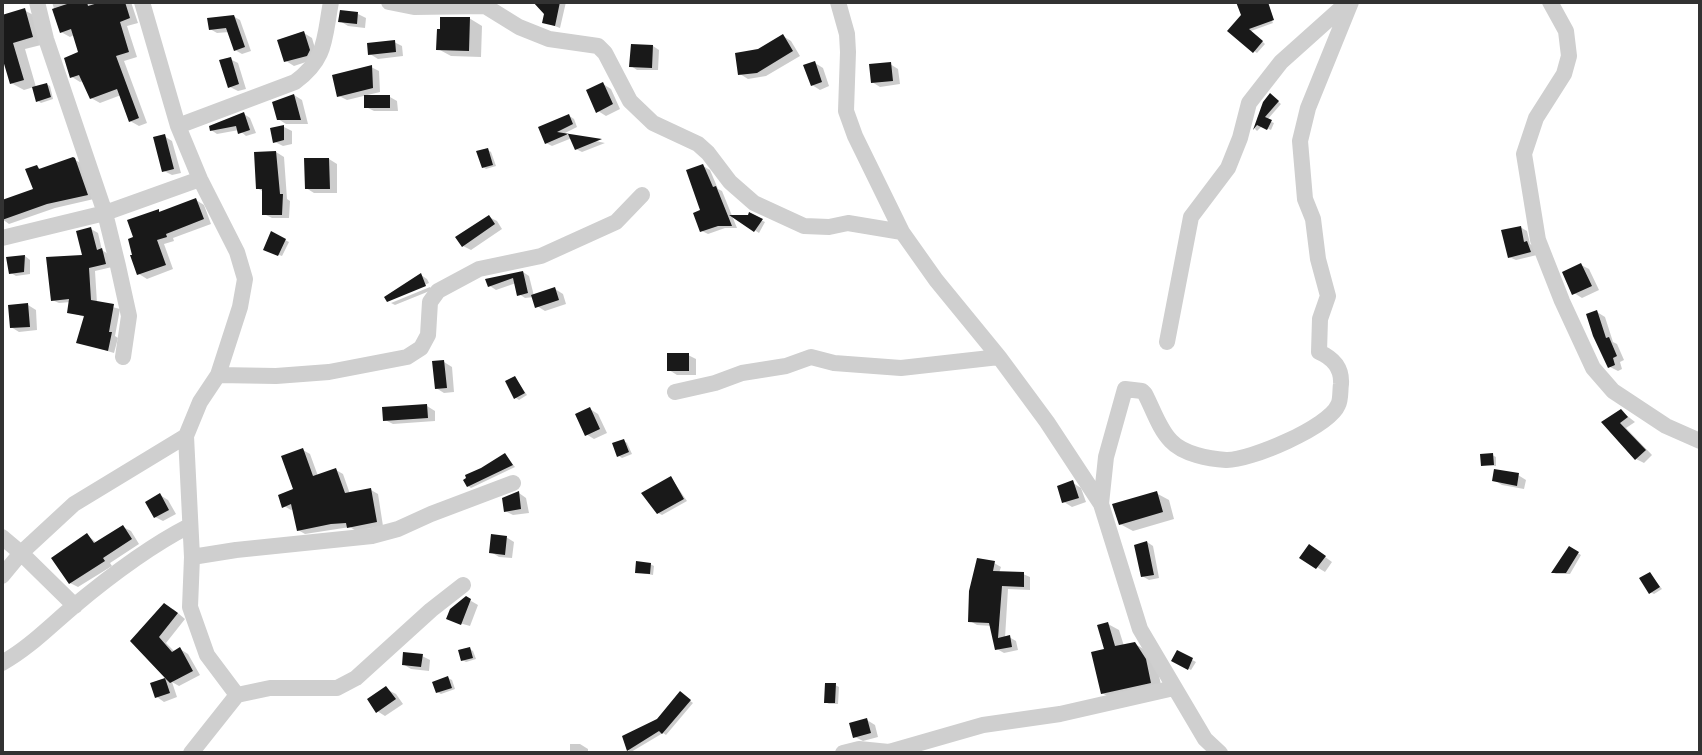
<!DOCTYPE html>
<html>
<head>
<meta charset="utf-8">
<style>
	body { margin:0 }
	#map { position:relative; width:1702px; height:755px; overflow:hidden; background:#fff; font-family:"Work Sans",sans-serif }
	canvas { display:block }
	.frame { position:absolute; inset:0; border:4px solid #323232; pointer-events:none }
</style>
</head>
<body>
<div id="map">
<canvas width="1702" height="755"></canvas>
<div class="frame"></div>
</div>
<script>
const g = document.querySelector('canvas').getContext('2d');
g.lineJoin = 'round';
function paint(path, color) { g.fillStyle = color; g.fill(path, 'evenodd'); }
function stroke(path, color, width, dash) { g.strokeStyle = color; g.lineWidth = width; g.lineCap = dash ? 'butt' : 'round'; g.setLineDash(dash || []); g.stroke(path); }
paint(new Path2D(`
	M 52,2 L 131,2 L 138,23 L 127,26 L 137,57 L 124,61 L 147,123 L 139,126 L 130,121 L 121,95 L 100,103 L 91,98 L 84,81 L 80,82 L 72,77 L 80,53 L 74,35 L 70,37 L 61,32 Z
	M 535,2 L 566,2 L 560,28 L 544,22 L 546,13 Z
	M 1238,2 L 1263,2 L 1273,23 L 1251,31 L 1265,44 L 1257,53 L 1254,51 Z
	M 24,10 L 37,17 L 45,44 L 25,49 L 36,87 L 46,84 L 50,86 L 53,99 L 41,103 L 38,101 L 34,87 L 24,90 L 11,83 L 2,55 L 2,16 Z
	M 358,14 L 366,18 L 365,28 L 348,26 L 340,21 Z
	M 233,16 L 240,20 L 251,51 L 242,54 L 235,50 L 229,32 L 217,33 L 210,29 Z
	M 469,18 L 482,26 L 481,57 L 451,56 L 438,49 Z
	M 304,33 L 312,38 L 317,55 L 315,59 L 294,66 L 286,61 Z
	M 783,36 L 791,41 L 800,56 L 766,76 L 748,79 L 740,74 L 758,51 Z
	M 394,42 L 402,46 L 403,56 L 378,59 L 370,54 Z
	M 653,46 L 659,50 L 658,70 L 637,70 L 631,66 Z
	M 230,59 L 238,63 L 246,89 L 238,91 L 230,87 Z
	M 815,63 L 823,68 L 829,86 L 820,90 L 812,85 Z
	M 890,64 L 898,69 L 900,84 L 880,87 L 872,82 Z
	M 371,67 L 379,71 L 380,92 L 347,100 L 339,96 Z
	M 603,84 L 611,89 L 620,109 L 606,116 L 598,111 Z
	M 294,95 L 302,100 L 308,124 L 286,124 L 278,119 Z
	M 390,97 L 397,101 L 398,111 L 374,111 L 366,107 Z
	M 1274,98 L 1281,104 L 1267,120 L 1274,123 L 1271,130 L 1262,126 L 1257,131 L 1255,129 L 1258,116 Z
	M 244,114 L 250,118 L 256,133 L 246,136 L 239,130 L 217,134 L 211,130 Z
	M 568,115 L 574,119 L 577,127 L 563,134 L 605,143 L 582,152 L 576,149 L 572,138 L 552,146 L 546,143 Z
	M 284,127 L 292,131 L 292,144 L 283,146 L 275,142 L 272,129 Z
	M 164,136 L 172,141 L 181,173 L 172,175 L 164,171 Z
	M 488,150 L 491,152 L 496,166 L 486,169 L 483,167 Z
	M 276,152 L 284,157 L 287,199 L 290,201 L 289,218 L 272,218 L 264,214 L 264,192 L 257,188 Z
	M 73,159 L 83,164 L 94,199 L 55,208 L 9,224 L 2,219 L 2,202 L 35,190 L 37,167 L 43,170 Z
	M 329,159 L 337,164 L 337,193 L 314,193 L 306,188 Z
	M 703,166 L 710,170 L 718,189 L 722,191 L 737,228 L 725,228 L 708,234 L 702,231 Z
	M 196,200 L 204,205 L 211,224 L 173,238 L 174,241 L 164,244 L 173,269 L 147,279 L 139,274 L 135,239 L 158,211 L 162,213 Z
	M 750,215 L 765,222 L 759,233 L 735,217 Z
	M 489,217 L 497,221 L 502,229 L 471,250 L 463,246 Z
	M 1520,227 L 1527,231 L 1530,244 L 1534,246 L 1537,255 L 1516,260 L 1509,257 Z
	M 91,229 L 98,233 L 102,250 L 108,254 L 112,267 L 95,271 L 97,303 L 120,309 L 115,336 L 118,338 L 114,353 L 78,342 L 85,317 L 69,312 L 71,302 L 59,303 L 52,300 L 84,257 Z
	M 271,233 L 289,242 L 282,256 L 268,251 Z
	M 25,256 L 30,260 L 30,274 L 16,276 L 11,273 Z
	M 1581,265 L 1589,269 L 1599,290 L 1582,298 L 1574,293 Z
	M 523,272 L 529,276 L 534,296 L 555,289 L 563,294 L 566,304 L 545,311 L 537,306 L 534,297 L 525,298 L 519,294 L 516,283 L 496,290 L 490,286 Z
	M 421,275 L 427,279 L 429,283 L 388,301 Z
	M 430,287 L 432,290 L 395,305 L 391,303 Z
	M 28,305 L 36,310 L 37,330 L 19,332 L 11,327 Z
	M 1597,312 L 1605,317 L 1613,342 L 1617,344 L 1624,360 L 1620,362 L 1622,369 L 1618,371 L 1610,367 Z
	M 688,355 L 696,359 L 696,375 L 677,375 L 669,370 Z
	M 444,362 L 452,367 L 454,392 L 444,393 L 436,388 Z
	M 515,378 L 527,395 L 519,400 L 516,398 Z
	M 427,406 L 435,411 L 435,421 L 393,424 L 385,420 Z
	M 590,409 L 598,414 L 607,433 L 594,439 L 586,434 Z
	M 1621,411 L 1635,422 L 1626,428 L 1652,455 L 1644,463 L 1636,459 L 1604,422 Z
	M 624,441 L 627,443 L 632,454 L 622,458 L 619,456 Z
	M 303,450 L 310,454 L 318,476 L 336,470 L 343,474 L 350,494 L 371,490 L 378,494 L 383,526 L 356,531 L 350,527 L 305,534 L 298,530 L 294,509 L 291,510 L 284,506 L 295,490 Z
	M 505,455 L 515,467 L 471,488 L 468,486 Z
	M 1492,455 L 1496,457 L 1496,466 L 1483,465 Z
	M 1518,475 L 1526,480 L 1524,489 L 1502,485 L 1494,480 Z
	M 671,478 L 687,501 L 662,515 L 658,513 Z
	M 1073,483 L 1081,488 L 1086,502 L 1072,507 L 1064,502 Z
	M 519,493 L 526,498 L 529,513 L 513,515 L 505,511 Z
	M 1156,493 L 1169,500 L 1174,519 L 1133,531 L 1120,524 Z
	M 160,495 L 168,500 L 176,514 L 163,521 L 155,517 Z
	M 123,527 L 131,531 L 139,544 L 110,563 L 112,566 L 78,587 L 70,583 L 87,535 L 97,543 Z
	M 506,537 L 514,542 L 512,558 L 499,557 L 491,552 Z
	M 1147,542 L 1153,546 L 1159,578 L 1149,580 L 1142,576 Z
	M 1569,548 L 1581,555 L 1570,574 L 1556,574 L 1554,573 Z
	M 1317,551 L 1332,562 L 1325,572 L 1302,558 Z
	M 994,563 L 1001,567 L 999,573 L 1023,574 L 1030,577 L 1030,590 L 1008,589 L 1005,638 L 1009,637 L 1016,641 L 1018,650 L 1004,653 L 997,649 L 992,626 L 977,625 L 970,621 Z
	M 650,564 L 654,566 L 653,575 L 636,572 Z
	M 1650,574 L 1662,589 L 1654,594 L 1650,592 Z
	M 466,598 L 478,605 L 470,626 L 456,622 Z
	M 173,609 L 185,619 L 166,643 L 175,652 L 180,649 L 188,654 L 200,675 L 179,686 L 172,682 L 177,697 L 164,702 L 157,697 L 152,684 L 168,678 L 133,641 Z
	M 1108,624 L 1119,630 L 1124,646 L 1135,644 L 1147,651 L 1157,667 L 1162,689 L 1114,700 L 1102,693 Z
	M 470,649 L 473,651 L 476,659 L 466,662 L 462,660 Z
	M 1178,652 L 1196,662 L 1191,670 L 1174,661 Z
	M 422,656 L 430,660 L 429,671 L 411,669 L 403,664 Z
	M 448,678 L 452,680 L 455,689 L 441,694 L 437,692 Z
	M 835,685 L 839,687 L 838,704 L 829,704 L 825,702 Z
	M 388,690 L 396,694 L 403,704 L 385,716 L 377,711 Z
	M 684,696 L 693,703 L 666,735 L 663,733 L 631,752 L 628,750 L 624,737 L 657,719 Z
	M 867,720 L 875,725 L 878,737 L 863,741 L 855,737 Z
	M 570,744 L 580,744 L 588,749 L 588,753 L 570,753 Z`), '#0003');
paint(new Path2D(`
	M 73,2 L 87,2 L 88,6 L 101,2 L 125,2 L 130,18 L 120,22 L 129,52 L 116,56 L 139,118 L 129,122 L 117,89 L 90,99 L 79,75 L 70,78 L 64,58 L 78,52 L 71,29 L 60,33 L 52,9 Z
	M 533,2 L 560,2 L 555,26 L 542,23 L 544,14 Z
	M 1236,2 L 1268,2 L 1274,20 L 1249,29 L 1263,41 L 1253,53 L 1227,31 L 1241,15 Z
	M 25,8 L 33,37 L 13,43 L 24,80 L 10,84 L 2,57 L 2,15 Z
	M 340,10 L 358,12 L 357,24 L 338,22 Z
	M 234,15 L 245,47 L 234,51 L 226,28 L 209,30 L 207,18 Z
	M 440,17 L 470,17 L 469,51 L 436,50 L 437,29 L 440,29 Z
	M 304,31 L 310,50 L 307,56 L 284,62 L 277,40 Z
	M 783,34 L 793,51 L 757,73 L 738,75 L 735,53 L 758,49 Z
	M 395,40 L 396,52 L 368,55 L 367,43 Z
	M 631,44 L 653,45 L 652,68 L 629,67 Z
	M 231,57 L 239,84 L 228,88 L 219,60 Z
	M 815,61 L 822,82 L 811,86 L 803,65 Z
	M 891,62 L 893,81 L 871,83 L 869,64 Z
	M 372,65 L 373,88 L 337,97 L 332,75 Z
	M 603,82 L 613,104 L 596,113 L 586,90 Z
	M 47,83 L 51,97 L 36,102 L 32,87 Z
	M 1270,93 L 1279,101 L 1265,117 L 1272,120 L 1267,130 L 1257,125 L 1253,130 L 1263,102 Z
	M 294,94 L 301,120 L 277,120 L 272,102 Z
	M 364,95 L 390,95 L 390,108 L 364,108 Z
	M 244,112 L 250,130 L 238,134 L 236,126 L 210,131 L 209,126 Z
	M 569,114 L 573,124 L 557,132 L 602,139 L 575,150 L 568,134 L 545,144 L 538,127 Z
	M 284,125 L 284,140 L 273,143 L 270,128 Z
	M 165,134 L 174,169 L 162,172 L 153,137 Z
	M 488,148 L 493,165 L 482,168 L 476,151 Z
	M 276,151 L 280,194 L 283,194 L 282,215 L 262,215 L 262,189 L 256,189 L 254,152 Z
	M 73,157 L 75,158 L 88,195 L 47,204 L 2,220 L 2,200 L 33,189 L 25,169 L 37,165 L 39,169 Z
	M 304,158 L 329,158 L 330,189 L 305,189 Z
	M 703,164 L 713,187 L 716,186 L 732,226 L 718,226 L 700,232 L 693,213 L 700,210 L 686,170 Z
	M 196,198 L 204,219 L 166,234 L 167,237 L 157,240 L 166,265 L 137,275 L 130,255 L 132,255 L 128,239 L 133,237 L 127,220 L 159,209 L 159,212 Z
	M 749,212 L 763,219 L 754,232 L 729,215 L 748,215 Z
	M 489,215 L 495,224 L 462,247 L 455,237 Z
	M 1521,226 L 1524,242 L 1527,241 L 1531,252 L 1508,258 L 1501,230 Z
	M 91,227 L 97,250 L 102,248 L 106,264 L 89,268 L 91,300 L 114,304 L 109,332 L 112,332 L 108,351 L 76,343 L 84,316 L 67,313 L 69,299 L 51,301 L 46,257 L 82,255 L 76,231 Z
	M 271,231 L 286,239 L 278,256 L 263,250 Z
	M 25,255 L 24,272 L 9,274 L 6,257 Z
	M 1581,263 L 1592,286 L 1572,295 L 1562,272 Z
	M 523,271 L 528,293 L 517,296 L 513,278 L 488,287 L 485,279 Z
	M 421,273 L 426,286 L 387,302 L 384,297 Z
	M 555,287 L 559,300 L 535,308 L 531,295 Z
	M 28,303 L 30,327 L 10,328 L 8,305 Z
	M 1597,310 L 1606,338 L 1609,337 L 1617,356 L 1613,358 L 1615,365 L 1608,368 L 1593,336 L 1586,314 Z
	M 667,353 L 689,353 L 689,371 L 667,371 Z
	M 444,360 L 447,388 L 435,389 L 432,361 Z
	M 515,376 L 525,393 L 514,399 L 505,381 Z
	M 427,404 L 428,418 L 383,421 L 382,407 Z
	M 590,407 L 600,429 L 585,436 L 575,414 Z
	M 1621,409 L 1628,417 L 1620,423 L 1646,450 L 1635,460 L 1601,422 Z
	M 624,439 L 629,452 L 617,457 L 612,443 Z
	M 303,448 L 313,476 L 336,468 L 345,493 L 371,488 L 377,522 L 347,528 L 346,523 L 331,524 L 297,531 L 291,504 L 282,508 L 278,495 L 293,489 L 281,456 Z
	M 505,453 L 513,465 L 467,487 L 463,480 L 466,478 L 465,475 L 481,468 Z
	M 1493,453 L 1494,465 L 1481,466 L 1480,454 Z
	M 1494,469 L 1519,473 L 1517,486 L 1492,481 Z
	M 671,476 L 684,499 L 657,514 L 641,493 Z
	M 1073,480 L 1079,498 L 1062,503 L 1057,486 Z
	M 519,491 L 521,509 L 504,512 L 502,498 Z
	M 1157,491 L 1163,512 L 1119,525 L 1112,504 Z
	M 160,493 L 169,510 L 154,518 L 145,502 Z
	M 123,525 L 132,539 L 103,558 L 105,561 L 69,584 L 51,558 L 87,533 L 94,543 Z
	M 491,534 L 507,536 L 505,555 L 489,553 Z
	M 1147,541 L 1154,575 L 1141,577 L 1134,545 Z
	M 1309,544 L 1326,556 L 1316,569 L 1299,558 Z
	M 1569,546 L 1579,552 L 1566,573 L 1551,573 Z
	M 977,558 L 995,561 L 993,571 L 1024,572 L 1024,587 L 1002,586 L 998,638 L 1010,635 L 1012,647 L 995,650 L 989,623 L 968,622 L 969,591 Z
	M 636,561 L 651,563 L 650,574 L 635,573 Z
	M 1650,572 L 1660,587 L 1649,594 L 1639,578 Z
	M 466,596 L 471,599 L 461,625 L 446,619 L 450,609 Z
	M 164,603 L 178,613 L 159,637 L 172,652 L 180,647 L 193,671 L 170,683 L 165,678 L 170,693 L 155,698 L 150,683 L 165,678 L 130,641 Z
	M 1108,622 L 1115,646 L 1135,642 L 1146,659 L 1151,683 L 1101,694 L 1091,652 L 1104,649 L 1097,625 Z
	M 470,647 L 473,658 L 461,661 L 458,650 Z
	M 1177,650 L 1193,658 L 1188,670 L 1171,661 Z
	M 403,652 L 423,654 L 421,667 L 402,665 Z
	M 448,676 L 452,688 L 436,693 L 432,682 Z
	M 825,683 L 836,683 L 835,703 L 824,703 Z
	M 386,686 L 396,699 L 376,713 L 367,699 Z
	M 680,691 L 691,700 L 662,734 L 659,731 L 627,751 L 622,736 L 657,719 Z
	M 867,718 L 871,733 L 853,738 L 849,723 Z`), '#191919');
stroke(new Path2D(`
	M 37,2 L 46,39 L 105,213 L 118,266 L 129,316 L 123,357
	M 142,2 L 178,126 L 200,179 L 237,252 L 245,279 L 240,307 L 218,375 L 200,402 L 186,436 L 192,557 L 190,607 L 207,655 L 237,695
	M 389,2 L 414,7 L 485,6
	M 481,2 L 485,6 L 519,27 L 549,39 L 598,46 L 605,53 L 630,101 L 653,123 L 698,144 L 708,153 L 730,182 L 754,203 L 804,226 L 829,227 L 848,223 L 902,232
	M 838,2 L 847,34 L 848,52 L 846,111 L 855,136 L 902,232 L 936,280 L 999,357 L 1047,422 L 1101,504 L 1140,629 L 1205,739 L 1220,753
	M 1550,2 L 1566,31 L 1569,56 L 1564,74 L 1536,118 L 1524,154 L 1538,240 L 1562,301 L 1593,368 L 1613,391 L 1666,426 L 1700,441
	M 178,126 L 295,82 C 327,59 324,38 331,2
	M 2,238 L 105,213 L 200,179
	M 1167,342 L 1191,217 L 1228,168 L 1240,138 L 1249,103 L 1281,62 L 1348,2
	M 218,375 L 276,376 L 329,372 L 407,357 L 421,348 L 428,335 L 430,302 L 438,291 L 479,269 L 541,256 L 616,222 L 642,195
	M 675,392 L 715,383 L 742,373 L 786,366 L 811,357 L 834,363 L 901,368 L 999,357
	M 1101,504 L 1106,457 L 1125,389 L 1142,391 L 1145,394 C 1153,409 1159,429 1171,441 C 1183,454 1209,459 1226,460 C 1249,461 1329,427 1338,405 C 1341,400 1340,390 1341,384 C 1342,368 1333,358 1319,352 L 1320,319 L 1328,296 L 1318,259 L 1313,219 L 1305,199 L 1300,141 L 1308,108 L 1351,2
	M 2,537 L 21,553 L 75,606
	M 192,557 L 236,550 L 372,536 L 398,529 L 431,514 L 513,483
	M 2,576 L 21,553 L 74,504 L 186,436
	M 2,663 C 29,648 50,626 74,606 C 110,576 148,547 189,526
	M 191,753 L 237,695 L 270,688 L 337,688 L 356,678 L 431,610 L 463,585
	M 843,753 L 859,749 L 889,752 L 983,725 L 1060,714 L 1174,688`), '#cfcfcf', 16);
</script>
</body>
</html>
